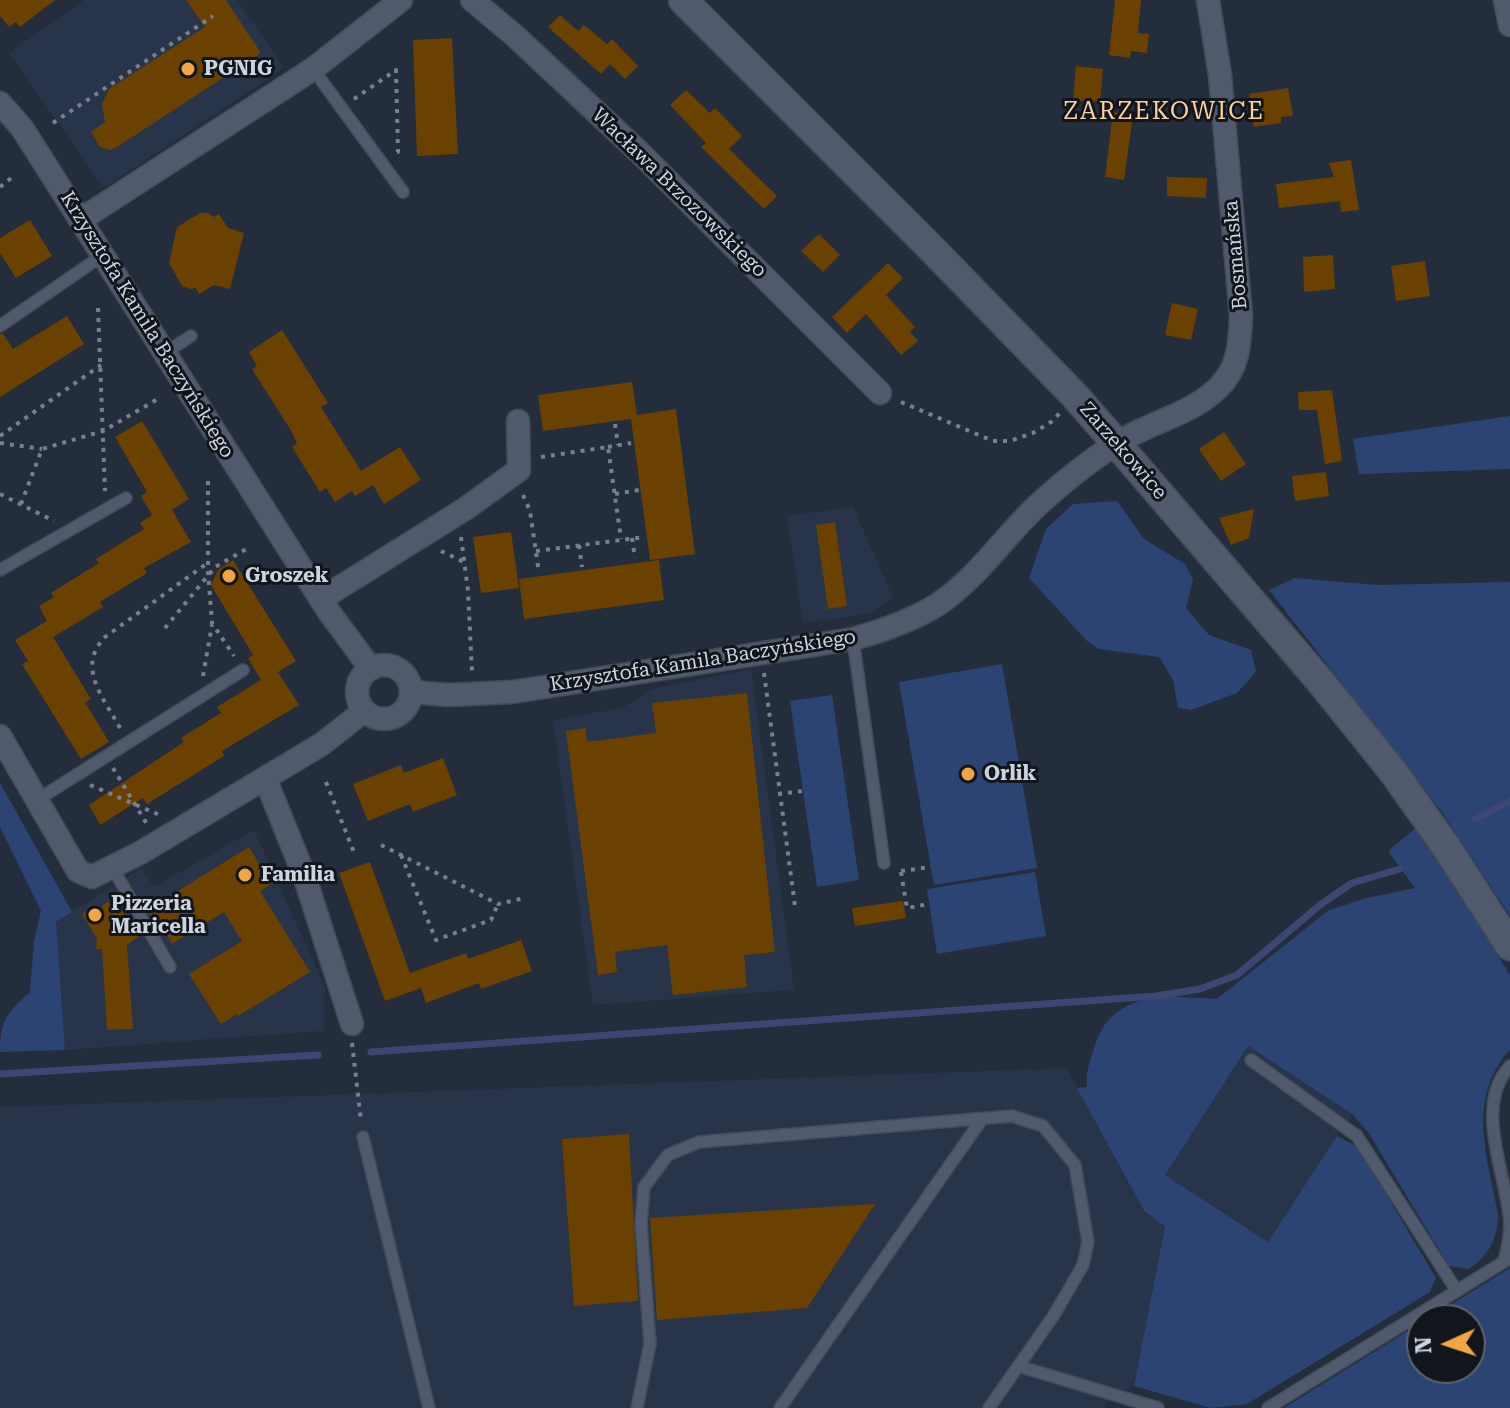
<!DOCTYPE html>
<html>
<head>
<meta charset="utf-8">
<style>
	body { margin:0 }
	#map { position:relative; width:1510px; height:1408px; overflow:hidden; background:#242d3c; font-family:"Roboto Serif",serif }
	canvas { display:block }
	.north { position:absolute; left:1406px; top:1304px; width:80px; height:80px; box-sizing:border-box; background:#11151c; border:2px solid #5d616a; border-radius:50%; rotate:267deg; font-size:22px; font-weight:700; line-height:32px; text-align:center; color:#ced4de }
	.north::after { content:''; display:block; margin:auto; width:28px; height:36px; background:#f2a542; clip-path:polygon(50% 0,100% 100%,50% 72%,0 100%) }
</style>
</head>
<body>
<div id="map">
<canvas width="1510" height="1408"></canvas>
<div class="north">N</div>
</div>
<script>
const g = document.querySelector('canvas').getContext('2d');
g.lineJoin = 'round';
function paint(path, color) { g.fillStyle = color; g.fill(path, 'evenodd'); }
function stroke(path, color, width, dash) { g.strokeStyle = color; g.lineWidth = width; g.lineCap = dash ? 'butt' : 'round'; g.setLineDash(dash || []); g.stroke(path); }
function label(font, color, halo, rows, align = 'center') {
  g.font = font + ' "Roboto Serif",serif'; g.lineWidth = 6; g.setLineDash([]); g.textBaseline = 'middle'; g.strokeStyle = halo; g.fillStyle = color; for (const [text, x, y, turn = 0] of rows) {
    g.save(); g.translate(x, y); g.rotate((+turn || 0) * Math.PI / 180); g.textAlign = isNaN(turn) ? turn : align; if (halo) g.strokeText(text, 0, 0); g.fillText(text, 0, 0); g.restore();
  }
}
paint(new Path2D(`
	M 84,0 L 237,0 L 284,68 L 104,188 L 9,53 Z
	M 853,507 L 893,598 L 869,614 L 803,623 L 787,516 Z
	M 751,669 L 794,990 L 593,1005 L 553,720 L 622,708 L 652,689 Z
	M 254,830 L 325,987 L 324,1031 L 65,1050 L 56,922 L 141,868 L 154,887 Z
	M 1248,1046 L 1352,1114 L 1268,1243 L 1164,1175 Z
	M 1067,1068 L 1143,1211 L 1165,1225 L 1134,1386 L 1107,1399 L 1105,1408 L 0,1408 L 0,1107 Z`), '#283449');
paint(new Path2D(`
	M 1510,416 L 1510,469 L 1359,474 L 1353,439 Z
	M 1117,501 L 1144,539 L 1185,564 L 1193,580 L 1186,608 L 1209,635 L 1251,650 L 1256,672 L 1237,693 L 1191,710 L 1178,708 L 1173,680 L 1159,657 L 1099,649 L 1087,641 L 1029,578 L 1046,529 L 1073,504 Z
	M 1295,578 L 1378,585 L 1510,582 L 1510,916 L 1442,812 L 1269,590 Z
	M 1002,664 L 1037,868 L 934,885 L 899,682 Z
	M 832,695 L 859,880 L 817,887 L 790,701 Z
	M 0,783 L 72,912 L 56,922 L 65,1050 L 0,1052 C 0,1022 7,1012 30,992 L 34,941 L 41,911 L 0,827 Z
	M 1417,827 L 1510,975 L 1510,1050 C 1503,1056 1500,1063 1495,1071 C 1471,1116 1490,1168 1498,1215 C 1498,1239 1488,1256 1469,1269 L 1449,1266 L 1368,1132 L 1352,1114 L 1248,1046 L 1165,1175 L 1268,1242 L 1337,1136 L 1358,1147 L 1436,1278 L 1430,1292 L 1247,1404 L 1211,1408 L 1134,1386 L 1165,1226 L 1144,1211 L 1077,1088 L 1087,1087 C 1086,1068 1090,1062 1095,1045 C 1113,989 1170,996 1217,999 L 1329,910 L 1367,898 L 1415,888 L 1388,851 Z
	M 1035,872 L 1046,936 L 937,954 L 927,889 Z
	M 1510,1268 L 1510,1408 L 1284,1408 L 1422,1322 L 1422,1368 L 1470,1368 L 1470,1320 L 1426,1320 Z`), '#2b4474');
stroke(new Path2D(`
	M 1475,819 L 1510,801
	M 371,1052 L 1156,996 L 1200,989 L 1237,975 L 1320,905 L 1352,883 L 1400,869
	M 0,1074 L 318,1055`), '#3e4774', 7);
paint(new Path2D(`
	M 0,0 L 55,0 L 20,27 L 16,22 L 9,27 L 0,16 Z
	M 186,0 L 226,0 L 261,53 L 117,147 L 110,150 L 100,147 L 91,132 L 105,122 L 102,104 L 109,89 L 205,27 Z
	M 1115,0 L 1141,0 L 1138,33 L 1149,34 L 1147,53 L 1131,51 L 1130,58 L 1109,55 Z
	M 560,15 L 578,31 L 584,25 L 607,44 L 612,39 L 638,66 L 625,79 L 610,64 L 601,74 L 548,27 Z
	M 452,38 L 458,154 L 417,156 L 413,40 Z
	M 1076,66 L 1103,69 L 1100,102 L 1073,100 Z
	M 1288,88 L 1293,116 L 1281,117 L 1281,123 L 1254,127 L 1249,94 Z
	M 686,90 L 710,113 L 715,108 L 742,136 L 729,149 L 777,196 L 764,209 L 701,147 L 706,143 L 670,105 Z
	M 1113,112 L 1133,115 L 1124,180 L 1105,177 Z
	M 1351,160 L 1359,210 L 1341,212 L 1340,201 L 1279,208 L 1276,184 L 1334,177 L 1329,163 Z
	M 1167,177 L 1207,178 L 1206,198 L 1167,196 Z
	M 200,213 L 208,213 L 214,217 L 219,214 L 228,228 L 244,233 L 230,289 L 214,285 L 199,294 L 196,288 L 190,289 L 182,286 L 169,263 L 177,227 Z
	M 30,220 L 52,256 L 16,278 L 0,253 L 0,238 Z
	M 819,234 L 840,255 L 823,272 L 801,251 Z
	M 1333,255 L 1335,289 L 1304,292 L 1303,257 Z
	M 1425,261 L 1430,296 L 1396,301 L 1391,266 Z
	M 888,263 L 903,278 L 886,295 L 915,327 L 910,332 L 918,341 L 901,355 L 866,314 L 847,333 L 832,317 Z
	M 1172,303 L 1198,309 L 1191,340 L 1165,335 Z
	M 67,316 L 84,344 L 0,397 L 0,334 L 3,334 L 13,349 Z
	M 282,330 L 328,403 L 321,407 L 361,471 L 400,447 L 421,480 L 384,504 L 373,485 L 355,496 L 352,491 L 335,502 L 326,488 L 320,492 L 292,447 L 297,443 L 290,429 L 252,369 L 257,366 L 249,352 Z
	M 632,382 L 637,415 L 676,409 L 695,554 L 650,560 L 631,419 L 543,431 L 538,395 Z
	M 1332,390 L 1342,461 L 1325,464 L 1317,410 L 1299,410 L 1298,392 Z
	M 142,421 L 189,499 L 172,510 L 191,542 L 144,568 L 147,573 L 100,602 L 103,607 L 53,637 L 91,699 L 85,702 L 109,742 L 81,759 L 22,664 L 28,661 L 15,640 L 47,621 L 39,606 L 54,597 L 51,593 L 99,563 L 96,559 L 144,529 L 140,523 L 152,515 L 141,496 L 147,492 L 115,437 Z
	M 1224,432 L 1246,464 L 1221,481 L 1199,449 Z
	M 1326,472 L 1329,496 L 1295,501 L 1292,476 Z
	M 1254,509 L 1249,538 L 1231,545 L 1219,518 Z
	M 835,522 L 847,606 L 828,609 L 816,525 Z
	M 511,532 L 519,588 L 481,593 L 473,537 Z
	M 233,560 L 296,661 L 278,672 L 299,705 L 222,751 L 224,756 L 147,804 L 143,798 L 100,825 L 89,805 L 184,742 L 181,738 L 221,713 L 217,707 L 261,680 L 248,658 L 253,655 L 211,585 L 218,570 Z
	M 659,560 L 664,600 L 524,619 L 519,579 Z
	M 747,693 L 775,952 L 744,955 L 747,987 L 673,995 L 667,945 L 615,952 L 617,972 L 598,975 L 566,731 L 586,728 L 587,742 L 656,733 L 652,703 Z
	M 443,758 L 457,795 L 413,812 L 410,804 L 368,821 L 353,784 L 401,765 L 404,773 Z
	M 249,847 L 271,884 L 260,891 L 310,972 L 238,1016 L 237,1014 L 221,1024 L 189,974 L 242,941 L 224,912 L 172,944 L 159,922 L 155,925 L 147,910 Z
	M 370,862 L 410,973 L 466,953 L 468,959 L 521,940 L 532,971 L 481,989 L 479,983 L 426,1003 L 421,988 L 385,1001 L 339,873 Z
	M 108,901 L 112,906 L 118,903 L 129,922 L 132,919 L 141,935 L 127,945 L 133,1029 L 107,1030 L 102,949 L 96,949 L 97,939 L 82,914 L 95,905 L 99,909 Z
	M 903,901 L 906,918 L 855,926 L 852,908 Z
	M 629,1134 L 638,1301 L 574,1306 L 562,1139 Z
	M 875,1204 L 807,1308 L 657,1320 L 650,1218 Z`), '#6b4100');
const service = new Path2D(`
	M 313,69 L 403,192
	M 0,326 L 103,255
	M 165,353 L 191,336
	M 0,570 L 126,498
	M 853,639 L 884,863
	M 37,800 L 243,670
	M 112,867 L 170,967
	M 1251,1060 L 1357,1136 L 1457,1291
	M 363,1137 L 429,1408
	M 1504,1262 C 1507,1249 1510,1237 1510,1224 C 1508,1178 1472,1106 1510,1066
	M 1018,1366 L 1158,1408
	M 637,1408 L 650,1344 L 641,1224 L 644,1187 L 668,1155 L 699,1142 L 1012,1116 L 1043,1126 L 1075,1165 L 1088,1242 L 1083,1265 L 1054,1315 L 989,1408
	M 780,1408 L 982,1119
	M 1268,1408 L 1510,1258`);
const minor = new Path2D(`
	M 472,0 L 515,36 L 639,152 L 880,393
	M 1505,0 L 1510,25
	M 0,103 L 22,128 L 329,612 L 371,669
	M 80,220 L 313,69 L 401,0
	M 321,599 L 465,509 L 519,470 L 518,421
	M357 692a27 27 0 1 1 54 0a27 27 0 1 1-54 0Z
	M 412,692 L 448,695 L 512,692 L 853,639 C 882,631 911,621 937,605 C 978,578 1004,536 1040,503 C 1063,482 1091,460 1117,443 C 1149,422 1189,416 1218,388 C 1239,368 1240,343 1241,316 L 1220,75 L 1208,0
	M 0,736 L 78,871 L 92,877 L 140,853 L 322,744 L 364,711
	M 265,778 L 304,875 L 352,1024`);
const tertiary = new Path2D(`
	M 683,0 L 928,245 L 1075,396 L 1116,443 L 1320,681 L 1394,773 L 1447,848 L 1510,946`);
stroke(service, '#434a57', 14);
stroke(minor, '#434a57', 25);
stroke(tertiary, '#434a57', 31);
stroke(new Path2D(`
	M 354,99 L 396,70 L 398,152 L 392,152
	M 53,123 L 213,16
	M 0,187 L 15,175
	M 98,308 L 105,491
	M 901,402 L 993,441 L 1010,441 L 1033,433 L 1051,422 L 1060,413
	M 615,424 L 618,445
	M 0,436 L 101,365
	M 0,443 L 42,449
	M 608,447 L 631,443
	M 541,457 L 608,447 L 621,539
	M 208,481 L 208,571 L 212,623 L 234,656
	M 0,494 L 54,521
	M 615,494 L 639,490
	M 523,495 L 530,511 L 539,573
	M 21,504 L 42,449 L 103,431 L 156,400
	M 461,537 L 468,591 L 472,672
	M 632,538 L 635,558
	M 579,545 L 582,567
	M 441,551 L 464,562
	M 536,551 L 645,537
	M 165,628 L 215,567 L 250,547
	M 764,673 L 795,906
	M 203,676 L 212,625
	M 120,728 C 103,697 76,667 105,637 L 209,562
	M 113,768 L 148,826
	M 326,782 L 355,855
	M 90,785 L 162,816
	M 778,794 L 803,791
	M 381,845 L 498,904 L 525,898
	M 401,855 L 436,940 L 491,920 L 498,904
	M 901,871 L 931,867
	M 901,872 L 907,908 L 929,904
	M 352,1043 L 361,1121`), '#79808d', 4, [4, 6]);
stroke(service, '#515a6c', 11);
stroke(minor, '#515a6c', 22);
stroke(tertiary, '#515a6c', 28);
for (const [x, y, r, color] of [
	[188,69,8,"#f2a542"],
	[229,576,8,"#f2a542"],
	[968,774,8,"#f2a542"],
	[245,875,8,"#f2a542"],
	[95,915,8,"#f2a542"]
]) { const dot = new Path2D(); dot.arc(x, y, r, 0, 2 * Math.PI); g.fillStyle = color; g.fill(dot); stroke(dot, '#11151c', 3); }
label('bold 20px', '#ced4de', '#11151c', [
	["PGNIG",204,69],
	["Groszek",245,576],
	["Orlik",984,774],
	["Familia",261,875],
	["Pizzeria",111,904],
	["Maricella",111,927]
], 'left');
label('20px', '#ced4de', '#11151c', [
	["Wacława Brzozowskiego",679,193,44],
	["Bosmańska",1236,255,-95],
	["Krzysztofa Kamila Baczyńskiego",147,325,58],
	["Zarzekowice",1123,451,49],
	["Krzysztofa Kamila Baczyńskiego",703,661,-9]
]);
g.letterSpacing = '2px';
label('24px', '#fbcf9f', '#11151c', [
	["ZARZEKOWICE",1164,112]
]);
g.letterSpacing = '0px';
</script>
</body>
</html>
